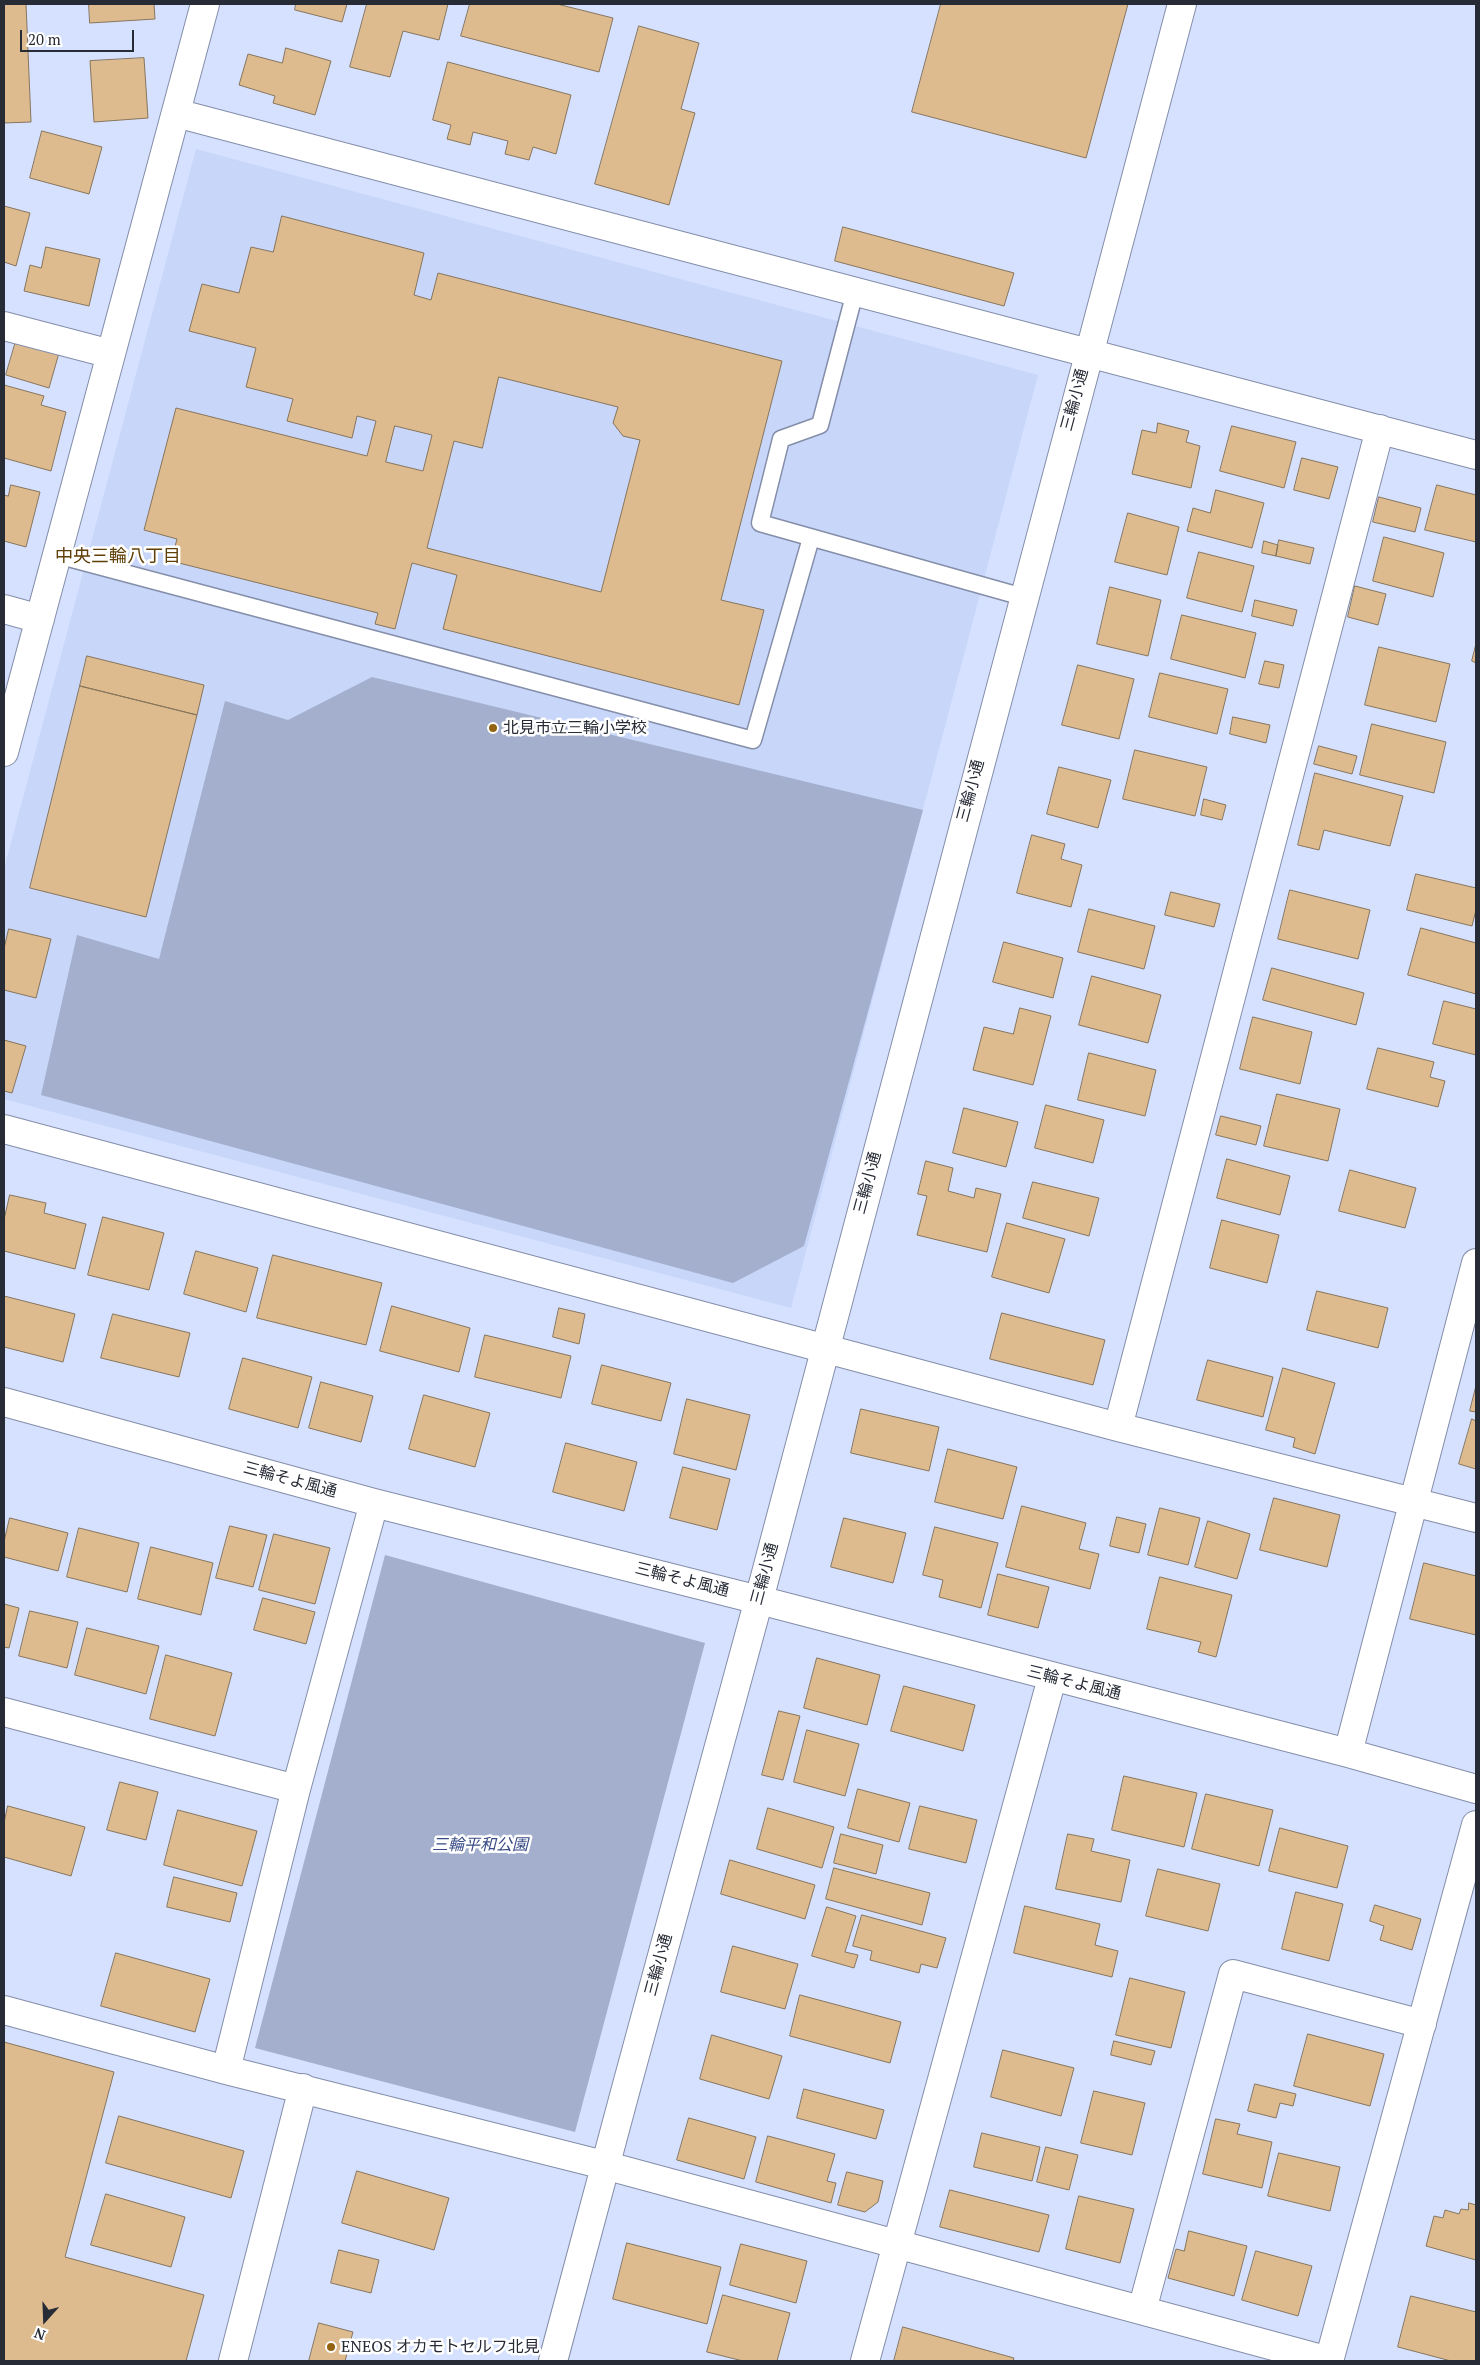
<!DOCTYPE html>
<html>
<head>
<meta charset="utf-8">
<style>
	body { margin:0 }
	#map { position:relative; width:1480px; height:2365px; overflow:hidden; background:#d5e1fe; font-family:"PT Serif",serif }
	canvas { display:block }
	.frame { position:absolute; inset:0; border:5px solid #272b36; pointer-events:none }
	.north { position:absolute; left:20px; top:2295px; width:50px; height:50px; -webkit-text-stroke:4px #fff; paint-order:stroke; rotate:200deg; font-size:14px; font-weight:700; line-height:20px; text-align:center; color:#272b36 }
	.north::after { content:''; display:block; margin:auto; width:18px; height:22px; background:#272b36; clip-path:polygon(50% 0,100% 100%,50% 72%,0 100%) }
	.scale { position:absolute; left:20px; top:30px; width:114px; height:22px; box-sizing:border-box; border:2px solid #272b36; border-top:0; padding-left:6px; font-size:15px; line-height:18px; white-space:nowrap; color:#272b36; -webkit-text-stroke:4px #fff; paint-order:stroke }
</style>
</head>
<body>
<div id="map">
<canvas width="1480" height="2365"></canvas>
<div class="frame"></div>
<div class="north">N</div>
<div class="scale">20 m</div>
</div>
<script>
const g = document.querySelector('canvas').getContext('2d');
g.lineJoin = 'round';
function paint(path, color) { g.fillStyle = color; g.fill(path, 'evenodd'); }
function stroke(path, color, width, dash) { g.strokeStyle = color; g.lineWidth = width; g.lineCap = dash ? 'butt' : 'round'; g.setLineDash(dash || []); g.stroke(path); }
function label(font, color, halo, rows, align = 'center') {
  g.font = font + ' "PT Serif","Noto Sans JP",serif'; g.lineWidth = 5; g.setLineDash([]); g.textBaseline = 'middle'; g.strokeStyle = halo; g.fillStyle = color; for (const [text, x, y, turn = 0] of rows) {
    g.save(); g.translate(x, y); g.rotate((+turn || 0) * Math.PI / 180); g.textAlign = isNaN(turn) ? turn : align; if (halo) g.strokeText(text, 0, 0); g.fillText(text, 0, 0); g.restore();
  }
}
paint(new Path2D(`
	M 196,149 L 1038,375 L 791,1308 L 4,1099 L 4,869 Z`), '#c8d6f9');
paint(new Path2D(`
	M 372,677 L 923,810 L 804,1246 L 733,1283 L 41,1095 L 77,935 L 159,959 L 225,701 L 288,720 Z
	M 385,1555 L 705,1643 L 575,2132 L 255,2048 Z`), '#a3afcc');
const building = new Path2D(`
	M 4,4 L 26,4 L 31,122 L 4,123 Z
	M 89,4 L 154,4 L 155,19 L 90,23 Z
	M 296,4 L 347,4 L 342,22 L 295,10 Z
	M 367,4 L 448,4 L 439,40 L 403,31 L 390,77 L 350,67 Z
	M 470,4 L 557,4 L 613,18 L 599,72 L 461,36 Z
	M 941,4 L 1128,4 L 1086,158 L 912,112 Z
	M 639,26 L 699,43 L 681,109 L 695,113 L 669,205 L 595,184 Z
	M 286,48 L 331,61 L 315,115 L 273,103 L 275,96 L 239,85 L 248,54 L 282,63 Z
	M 144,58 L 148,118 L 94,122 L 90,61 Z
	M 448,62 L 571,95 L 556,154 L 533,147 L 529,160 L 505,154 L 508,141 L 473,132 L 470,145 L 447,139 L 451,125 L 433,120 Z
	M 42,131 L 102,147 L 89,194 L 30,178 Z
	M 4,206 L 30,213 L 16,266 L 4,262 Z
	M 282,216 L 424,253 L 414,295 L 431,300 L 438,273 L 782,361 L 721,600 L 764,610 L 739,705 L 443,629 L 457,575 L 412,563 L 395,629 L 375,624 L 378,613 L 171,561 L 177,539 L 144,530 L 176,408 L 367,456 L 376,421 L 357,416 L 352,438 L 287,421 L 293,399 L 246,387 L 256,348 L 189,331 L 202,284 L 239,293 L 251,247 L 273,252 ZM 499,377 L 618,407 L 613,423 L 623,436 L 640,440 L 601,592 L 427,548 L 454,441 L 482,448 ZM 395,426 L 432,435 L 423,471 L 386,462 Z
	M 843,227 L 1014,273 L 1004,306 L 835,261 Z
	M 46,247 L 100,259 L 89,306 L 24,291 L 30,265 L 41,268 Z
	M 16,341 L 59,353 L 49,388 L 6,375 Z
	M 4,385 L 44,396 L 41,405 L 66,412 L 51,471 L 4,458 Z
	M 1158,423 L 1189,431 L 1186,442 L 1200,446 L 1191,488 L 1132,474 L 1142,430 L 1156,433 Z
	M 1232,426 L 1296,442 L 1284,488 L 1220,471 Z
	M 1302,458 L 1338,467 L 1329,499 L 1294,490 Z
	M 11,485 L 40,492 L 26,547 L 4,541 L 4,495 L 8,496 Z
	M 1437,485 L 1476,495 L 1476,542 L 1425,530 Z
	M 1216,490 L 1264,503 L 1252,548 L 1187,531 L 1193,508 L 1210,513 Z
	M 1379,497 L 1421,508 L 1415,532 L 1373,522 Z
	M 1128,513 L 1179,527 L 1167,575 L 1115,562 Z
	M 1384,537 L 1444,553 L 1433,597 L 1373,581 Z
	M 1279,540 L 1314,548 L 1310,564 L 1276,556 Z
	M 1264,541 L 1278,545 L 1276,556 L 1262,553 Z
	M 1199,552 L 1254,566 L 1242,612 L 1187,598 Z
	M 1355,586 L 1386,594 L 1378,625 L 1348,617 Z
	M 1110,587 L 1161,600 L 1148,656 L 1097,644 Z
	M 1255,600 L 1297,610 L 1293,626 L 1252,616 Z
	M 1182,615 L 1256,633 L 1245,678 L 1171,659 Z
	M 1476,644 L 1476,663 L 1472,661 Z
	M 1379,647 L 1450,664 L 1436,722 L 1365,705 Z
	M 87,656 L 204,685 L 197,715 L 80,686 Z
	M 1265,661 L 1284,665 L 1279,688 L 1259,684 Z
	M 1078,665 L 1134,679 L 1119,739 L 1062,725 Z
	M 1160,673 L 1228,689 L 1217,734 L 1149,717 Z
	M 80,686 L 197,715 L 146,917 L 30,888 Z
	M 1233,717 L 1270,725 L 1266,743 L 1230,734 Z
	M 1372,724 L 1446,742 L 1434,793 L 1360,775 Z
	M 1319,746 L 1357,756 L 1352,774 L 1314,764 Z
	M 1135,750 L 1207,767 L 1195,816 L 1123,799 Z
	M 1059,767 L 1111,780 L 1098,828 L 1047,814 Z
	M 1315,773 L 1403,796 L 1390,846 L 1324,830 L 1319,850 L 1298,845 Z
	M 1204,799 L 1226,805 L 1222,820 L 1201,815 Z
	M 1032,835 L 1065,844 L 1061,859 L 1082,865 L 1071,907 L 1017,893 Z
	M 1416,874 L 1476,888 L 1476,910 L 1472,926 L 1407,910 Z
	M 1290,890 L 1370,910 L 1358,959 L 1278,939 Z
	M 1171,892 L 1220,904 L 1214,927 L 1165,915 Z
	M 1089,909 L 1155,926 L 1144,969 L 1078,952 Z
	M 1421,928 L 1476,943 L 1476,994 L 1408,975 Z
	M 9,929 L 51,939 L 36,998 L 4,990 L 4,949 Z
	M 1004,942 L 1063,958 L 1053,998 L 993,982 Z
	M 1272,968 L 1364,993 L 1356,1025 L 1263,1000 Z
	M 1092,976 L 1161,995 L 1148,1043 L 1079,1025 Z
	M 1444,1001 L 1476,1009 L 1476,1055 L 1433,1044 Z
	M 1020,1008 L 1051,1016 L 1033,1085 L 973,1070 L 984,1027 L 1013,1034 Z
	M 1253,1017 L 1312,1032 L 1300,1084 L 1240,1069 Z
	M 4,1040 L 26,1046 L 12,1093 L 4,1091 Z
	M 1378,1048 L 1434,1062 L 1430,1077 L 1445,1081 L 1438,1107 L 1367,1089 Z
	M 1089,1053 L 1156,1070 L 1145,1116 L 1078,1100 Z
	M 1277,1094 L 1340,1109 L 1328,1161 L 1264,1146 Z
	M 1046,1105 L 1104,1120 L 1093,1163 L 1035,1148 Z
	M 964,1108 L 1018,1122 L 1006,1167 L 953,1153 Z
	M 1221,1116 L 1261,1126 L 1256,1145 L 1216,1135 Z
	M 1227,1159 L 1290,1176 L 1280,1215 L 1217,1198 Z
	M 926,1161 L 953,1168 L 948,1191 L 974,1198 L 976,1188 L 1001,1194 L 987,1252 L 917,1235 L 927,1196 L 918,1194 Z
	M 1350,1170 L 1416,1188 L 1405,1228 L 1339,1211 Z
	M 1033,1182 L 1099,1198 L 1089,1236 L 1023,1218 Z
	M 10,1195 L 46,1203 L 44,1213 L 86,1224 L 75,1269 L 4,1251 L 4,1220 Z
	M 103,1217 L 164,1233 L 149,1290 L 88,1275 Z
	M 1222,1220 L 1279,1235 L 1267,1283 L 1210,1268 Z
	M 1007,1223 L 1065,1239 L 1049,1293 L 992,1277 Z
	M 196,1251 L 258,1268 L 246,1312 L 184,1294 Z
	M 273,1255 L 382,1283 L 366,1345 L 257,1318 Z
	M 1317,1291 L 1388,1308 L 1378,1348 L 1307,1330 Z
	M 4,1296 L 75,1314 L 63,1362 L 4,1347 Z
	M 392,1306 L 470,1328 L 459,1372 L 380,1351 Z
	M 559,1308 L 585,1314 L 579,1344 L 553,1337 Z
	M 1002,1313 L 1105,1340 L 1093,1385 L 990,1359 Z
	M 113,1314 L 190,1333 L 179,1377 L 101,1358 Z
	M 485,1335 L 571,1356 L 561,1398 L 475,1377 Z
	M 243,1358 L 312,1377 L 298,1428 L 229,1409 Z
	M 1208,1360 L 1273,1377 L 1263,1417 L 1197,1400 Z
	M 602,1365 L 671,1383 L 661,1421 L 592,1404 Z
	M 1283,1368 L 1335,1383 L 1315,1454 L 1293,1447 L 1295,1438 L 1266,1430 Z
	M 321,1382 L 373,1396 L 361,1442 L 309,1428 Z
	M 1476,1386 L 1476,1412 L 1470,1411 Z
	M 424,1395 L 490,1413 L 475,1467 L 409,1449 Z
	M 687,1399 L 750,1415 L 736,1470 L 674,1454 Z
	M 861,1409 L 939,1427 L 929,1471 L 851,1453 Z
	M 1472,1419 L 1476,1421 L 1476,1469 L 1459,1464 Z
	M 566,1443 L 637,1462 L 624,1511 L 553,1492 Z
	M 948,1449 L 1017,1467 L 1003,1519 L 935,1502 Z
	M 683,1467 L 730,1479 L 717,1530 L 670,1518 Z
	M 1274,1498 L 1340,1515 L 1327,1567 L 1260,1550 Z
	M 1022,1506 L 1086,1523 L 1079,1549 L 1099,1554 L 1090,1589 L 1006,1567 Z
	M 1160,1508 L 1200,1518 L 1188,1565 L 1148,1555 Z
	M 1117,1517 L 1146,1524 L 1139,1553 L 1110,1546 Z
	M 10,1518 L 68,1533 L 58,1571 L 4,1557 L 4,1542 Z
	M 844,1518 L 906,1533 L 893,1583 L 831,1567 Z
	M 1208,1521 L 1250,1534 L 1237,1579 L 1195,1567 Z
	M 230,1526 L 267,1535 L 253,1587 L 216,1578 Z
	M 935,1527 L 998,1543 L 981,1608 L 939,1597 L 943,1580 L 923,1575 Z
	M 79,1528 L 139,1543 L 127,1592 L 67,1577 Z
	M 274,1534 L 330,1548 L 315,1604 L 259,1590 Z
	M 151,1547 L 213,1563 L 201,1615 L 138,1599 Z
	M 1424,1563 L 1476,1576 L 1476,1635 L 1410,1619 Z
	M 998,1574 L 1049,1587 L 1038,1628 L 988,1615 Z
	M 1160,1577 L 1232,1595 L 1216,1657 L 1198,1652 L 1201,1642 L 1147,1629 Z
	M 263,1598 L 315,1612 L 306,1644 L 254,1630 Z
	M 4,1604 L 19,1608 L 9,1648 L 4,1647 Z
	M 30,1611 L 78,1622 L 67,1668 L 19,1656 Z
	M 87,1628 L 159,1646 L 146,1694 L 75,1675 Z
	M 166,1655 L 232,1673 L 215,1736 L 150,1719 Z
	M 817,1658 L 880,1675 L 867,1725 L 804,1708 Z
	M 904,1686 L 975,1705 L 963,1751 L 891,1731 Z
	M 779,1711 L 800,1716 L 783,1780 L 762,1775 Z
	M 807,1730 L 859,1744 L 845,1796 L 794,1782 Z
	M 1124,1776 L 1197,1793 L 1184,1847 L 1112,1830 Z
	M 120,1782 L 158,1792 L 146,1840 L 107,1830 Z
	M 858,1789 L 910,1803 L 899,1842 L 848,1828 Z
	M 1206,1794 L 1273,1810 L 1259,1866 L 1192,1849 Z
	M 8,1806 L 85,1827 L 71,1876 L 4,1857 L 4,1823 Z
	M 920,1806 L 977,1820 L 966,1863 L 909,1849 Z
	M 768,1808 L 834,1827 L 822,1868 L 757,1849 Z
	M 178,1810 L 257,1831 L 242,1886 L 164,1865 Z
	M 1280,1828 L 1348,1846 L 1337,1888 L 1269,1871 Z
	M 841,1834 L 883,1845 L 876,1874 L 834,1863 Z
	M 1068,1834 L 1094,1839 L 1091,1851 L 1130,1860 L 1121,1902 L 1056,1889 Z
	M 730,1860 L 815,1885 L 805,1919 L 721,1894 Z
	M 834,1868 L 930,1893 L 922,1925 L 826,1899 Z
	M 1158,1869 L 1220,1884 L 1208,1931 L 1146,1916 Z
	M 174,1877 L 237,1893 L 230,1922 L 167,1907 Z
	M 1296,1892 L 1343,1904 L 1329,1961 L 1282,1949 Z
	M 1375,1905 L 1421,1919 L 1412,1950 L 1380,1940 L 1384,1926 L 1370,1921 Z
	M 1025,1906 L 1100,1924 L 1095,1945 L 1118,1951 L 1112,1977 L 1014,1953 Z
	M 827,1907 L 856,1916 L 845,1952 L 858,1955 L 854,1968 L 812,1956 Z
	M 862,1915 L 946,1938 L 937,1968 L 921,1964 L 919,1973 L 870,1960 L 872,1951 L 853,1946 Z
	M 733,1946 L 798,1964 L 785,2009 L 721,1992 Z
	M 116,1953 L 210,1979 L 195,2032 L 101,2006 Z
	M 1130,1978 L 1185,1992 L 1171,2048 L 1116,2035 Z
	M 800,1995 L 901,2022 L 890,2063 L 790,2036 Z
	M 1308,2034 L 1384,2054 L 1370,2106 L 1294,2086 Z
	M 712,2035 L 782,2056 L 769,2099 L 700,2079 Z
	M 1114,2041 L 1155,2051 L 1151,2065 L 1111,2055 Z
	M 4,2042 L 114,2072 L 65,2257 L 204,2295 L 186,2361 L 4,2361 Z
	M 1003,2050 L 1074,2068 L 1061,2116 L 991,2097 Z
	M 1255,2084 L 1296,2094 L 1293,2106 L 1280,2103 L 1276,2118 L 1248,2111 Z
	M 804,2089 L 884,2110 L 876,2139 L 797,2118 Z
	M 1094,2091 L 1145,2103 L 1132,2155 L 1081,2143 Z
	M 119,2116 L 244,2151 L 231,2198 L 106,2163 Z
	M 689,2118 L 756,2137 L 744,2179 L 677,2160 Z
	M 1216,2119 L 1240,2124 L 1237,2134 L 1272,2142 L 1262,2188 L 1203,2174 Z
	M 982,2133 L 1040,2147 L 1032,2181 L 974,2167 Z
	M 768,2136 L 835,2154 L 827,2181 L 836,2183 L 831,2203 L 756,2182 Z
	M 1046,2147 L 1078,2155 L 1069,2190 L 1037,2182 Z
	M 1279,2153 L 1340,2167 L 1330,2211 L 1268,2196 Z
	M 357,2171 L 449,2198 L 434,2250 L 342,2223 Z
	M 847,2172 L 883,2181 L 878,2202 L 865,2212 L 838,2205 Z
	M 950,2190 L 1049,2215 L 1039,2252 L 940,2227 Z
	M 106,2194 L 185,2217 L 171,2267 L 91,2245 Z
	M 1079,2196 L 1134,2209 L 1120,2263 L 1066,2249 Z
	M 1469,2203 L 1476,2205 L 1476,2260 L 1426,2246 L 1434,2216 L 1443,2218 L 1445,2210 L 1459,2214 L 1461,2209 L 1468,2210 Z
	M 1189,2231 L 1247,2246 L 1234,2296 L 1168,2278 L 1176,2249 L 1184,2251 Z
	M 627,2243 L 721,2267 L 707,2324 L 613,2299 Z
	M 741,2244 L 807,2261 L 796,2303 L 730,2285 Z
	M 339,2250 L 379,2260 L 371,2293 L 331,2283 Z
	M 1256,2251 L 1312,2266 L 1298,2316 L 1242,2300 Z
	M 723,2295 L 790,2313 L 777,2361 L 743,2361 L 707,2352 Z
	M 1411,2296 L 1476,2312 L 1476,2361 L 1451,2361 L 1398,2347 Z
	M 319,2323 L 353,2332 L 345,2361 L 309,2361 Z
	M 903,2327 L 1014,2358 L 1013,2361 L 894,2361 Z`);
paint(building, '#debb8e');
stroke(building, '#87755d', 1);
const lane = new Path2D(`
	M 855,292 L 820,425 L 781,439 L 760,523 L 1023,597
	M 57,555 L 753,740 L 811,538`);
const street = new Path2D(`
	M 176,113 L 1476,455
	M 4,326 L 111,354
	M 4,609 L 40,619
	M 4,752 L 205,4
	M 4,1129 L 1118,1427 L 1476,1518
	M 4,1402 L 374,1503 L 759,1600 L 1348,1753 L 1476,1789
	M 1118,1427 L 1380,429
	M 4,1712 L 296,1789
	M 1348,1753 L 1476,1263
	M 4,2010 L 226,2070 L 604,2165 L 1329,2361
	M 226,2070 L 296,1789 L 374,1503
	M 1142,2310 L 1233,1974 L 1422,2024
	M 233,2361 L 303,2088
	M 553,2361 C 620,2104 693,1849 761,1592 C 900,1062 1038,532 1182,4
	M 865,2361 L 1052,1678
	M 1329,2361 L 1476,1825`);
stroke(lane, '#848ea9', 19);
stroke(street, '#848ea9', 30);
stroke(lane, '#fff', 16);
stroke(street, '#fff', 28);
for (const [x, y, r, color] of [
	[493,728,5,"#936312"],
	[331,2347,5,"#936312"]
]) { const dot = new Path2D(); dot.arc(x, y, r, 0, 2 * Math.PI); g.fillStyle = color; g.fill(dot); stroke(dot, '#fff', 2); }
label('16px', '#272b36', '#fff', [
	["三輪小通",1075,400,-75],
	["三輪小通",971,791,-75],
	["三輪小通",868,1183,-75],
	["三輪そよ風通",290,1480,15],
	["三輪小通",765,1574,-75],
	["三輪そよ風通",682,1580,14],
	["三輪そよ風通",1074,1683,14],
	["三輪小通",659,1965,-75]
]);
label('16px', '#272b36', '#fff', [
	["北見市立三輪小学校",503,728],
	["ENEOS オカモトセルフ北見",341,2347]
], 'left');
label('italic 16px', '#384b87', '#fff', [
	["三輪平和公園",480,1845]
]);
label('18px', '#614008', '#fff', [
	["中央三輪八丁目",118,557]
]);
</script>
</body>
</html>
